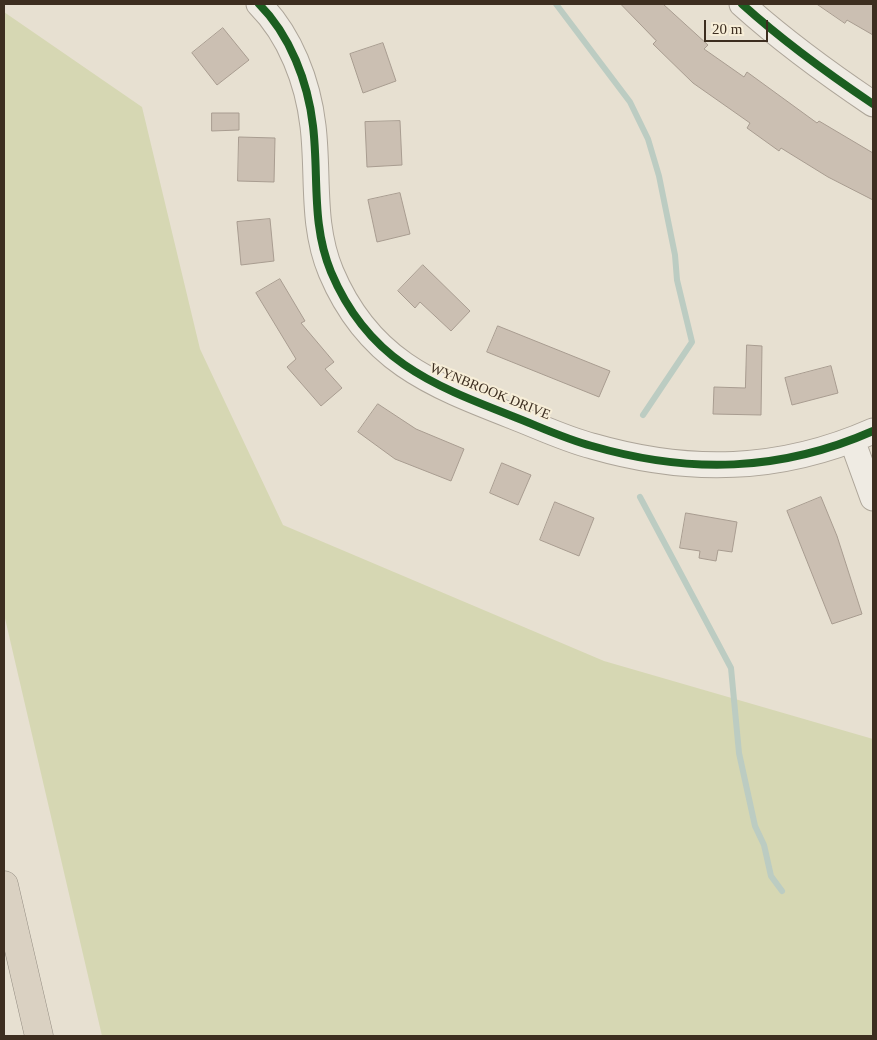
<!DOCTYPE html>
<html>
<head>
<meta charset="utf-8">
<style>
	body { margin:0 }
	#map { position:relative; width:877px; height:1040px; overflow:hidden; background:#e7e0d1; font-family:Georgia,serif }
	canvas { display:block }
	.frame { position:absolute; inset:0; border:5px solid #3d2e20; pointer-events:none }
	.scale { position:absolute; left:704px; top:20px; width:64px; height:22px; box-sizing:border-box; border:2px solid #3d2e20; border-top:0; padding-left:6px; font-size:15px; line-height:18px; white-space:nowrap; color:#3d2e20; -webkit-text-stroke:4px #f7eed8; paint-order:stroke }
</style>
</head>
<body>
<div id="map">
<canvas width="877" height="1040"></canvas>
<div class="frame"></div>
<div class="scale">20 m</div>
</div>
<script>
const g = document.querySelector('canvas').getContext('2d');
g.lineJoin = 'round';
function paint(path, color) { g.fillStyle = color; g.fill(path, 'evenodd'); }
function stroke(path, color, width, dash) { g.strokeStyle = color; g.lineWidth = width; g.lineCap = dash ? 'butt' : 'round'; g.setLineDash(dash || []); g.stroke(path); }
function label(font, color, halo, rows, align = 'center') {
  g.font = font + ' Georgia,serif'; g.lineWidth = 4; g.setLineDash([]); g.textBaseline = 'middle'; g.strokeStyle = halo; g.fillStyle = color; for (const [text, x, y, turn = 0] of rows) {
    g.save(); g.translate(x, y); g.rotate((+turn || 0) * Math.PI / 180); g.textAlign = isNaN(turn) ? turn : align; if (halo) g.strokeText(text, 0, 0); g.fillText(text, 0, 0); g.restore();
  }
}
paint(new Path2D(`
	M 4,12 L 142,107 L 200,349 L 283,525 L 604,661 L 873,739 L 873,1036 L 102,1036 L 4,614 Z`), '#d6d7b3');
stroke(new Path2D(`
	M 556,4 L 630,102 L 648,139 L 659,176 L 675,255 L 677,280 L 692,342 L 643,415
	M 640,497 L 731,668 L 739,753 L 755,826 L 764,845 L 771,876 L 782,891`), '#bcccc2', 6);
const building = new Path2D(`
	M 621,4 L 663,4 L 708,45 L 704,49 L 744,77 L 747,72 L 817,123 L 819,121 L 873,153 L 873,200 L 828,177 L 781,148 L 779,151 L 747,128 L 750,123 L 693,83 L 653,44 L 656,41 Z
	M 817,4 L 873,4 L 873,35 L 847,20 L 845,23 Z
	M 223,28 L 249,60 L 217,85 L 192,53 Z
	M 383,43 L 396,81 L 363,93 L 350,54 Z
	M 212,113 L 239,113 L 239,130 L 212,131 Z
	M 400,121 L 402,165 L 367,167 L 365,122 Z
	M 239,137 L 275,138 L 274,182 L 238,181 Z
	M 400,193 L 410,234 L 377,242 L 368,200 Z
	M 270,219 L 274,261 L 241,265 L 237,222 Z
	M 423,265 L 470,311 L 451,331 L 420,302 L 415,308 L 398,291 Z
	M 280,279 L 305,321 L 301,323 L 334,362 L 325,369 L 342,388 L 321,406 L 287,367 L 296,359 L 256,293 Z
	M 498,326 L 610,371 L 599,397 L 487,352 Z
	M 747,345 L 762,346 L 761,415 L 713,414 L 714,387 L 745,388 Z
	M 831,366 L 838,393 L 792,405 L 785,378 Z
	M 378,404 L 416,429 L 464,449 L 451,481 L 395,459 L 358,432 Z
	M 502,463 L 531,475 L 518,505 L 490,493 Z
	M 821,497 L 837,536 L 862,614 L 832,624 L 787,511 Z
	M 555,502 L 594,518 L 579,556 L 540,540 Z
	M 686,513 L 737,522 L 732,552 L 718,550 L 716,561 L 699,558 L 700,551 L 680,548 Z`);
paint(building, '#cbbfb2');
stroke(building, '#a89c90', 1);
const minor = new Path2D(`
	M 259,4 C 290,35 308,82 313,126 C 319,176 311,224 331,272 C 368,360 430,384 512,416 C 538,426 565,439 592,446 C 689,474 780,472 873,431
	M 742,4 C 783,41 827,73 873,104
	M 852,440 L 873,498`);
const motorway = new Path2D(`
	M 4,885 L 39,1036`);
stroke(minor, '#ada599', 27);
stroke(motorway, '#928b80', 29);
stroke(minor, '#efebe3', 25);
stroke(motorway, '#dad1c2', 28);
stroke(new Path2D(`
	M 259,4 C 290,35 308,82 313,126 C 319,176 311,224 331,272 C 368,360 430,384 512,416 C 538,426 565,439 592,446 C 689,474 780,472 873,431
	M 742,4 C 783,41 827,73 873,104`), '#1b5e20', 8);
label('14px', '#3d2e20', '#f7eed8', [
	["WYNBROOK DRIVE",490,392,22]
]);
</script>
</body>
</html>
